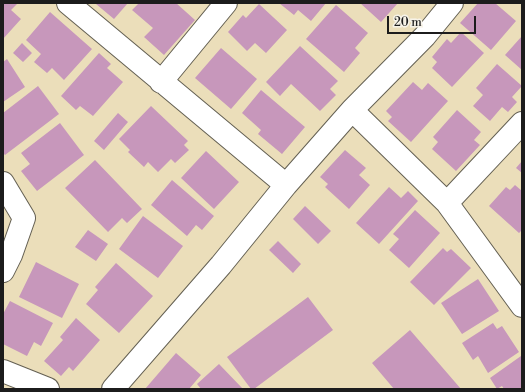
<!DOCTYPE html>
<html>
<head>
<meta charset="utf-8">
<style>
	body { margin:0 }
	#map { position:relative; width:525px; height:392px; overflow:hidden; background:#ebdeba; font-family:"Libre Bodoni",serif }
	canvas { display:block }
	.frame { position:absolute; inset:0; border:4px solid #1c1c1c; pointer-events:none }
	.scale { position:absolute; left:387px; top:16px; width:89px; height:18px; box-sizing:border-box; border:2px solid #1c1c1c; border-top:0; padding-left:5px; font-size:12px; line-height:14px; white-space:nowrap; color:#1c1c1c; -webkit-text-stroke:3px #f7f3e8; paint-order:stroke }
</style>
</head>
<body>
<div id="map">
<canvas width="525" height="392"></canvas>
<div class="frame"></div>
<div class="scale">20 m</div>
</div>
<script>
const g = document.querySelector('canvas').getContext('2d');
g.lineJoin = 'round';
function paint(path, color) { g.fillStyle = color; g.fill(path, 'evenodd'); }
function stroke(path, color, width, dash) { g.strokeStyle = color; g.lineWidth = width; g.lineCap = dash ? 'butt' : 'round'; g.setLineDash(dash || []); g.stroke(path); }
paint(new Path2D(`
	M 3,3 L 18,3 L 11,10 L 21,19 L 3,39 Z
	M 97,3 L 128,3 L 114,19 L 96,4 Z
	M 139,3 L 176,3 L 195,20 L 164,55 L 144,37 L 153,28 L 132,10 Z
	M 279,3 L 326,3 L 311,21 L 298,10 L 294,15 Z
	M 360,3 L 398,3 L 381,22 Z
	M 478,3 L 495,3 L 516,21 L 491,50 L 460,23 Z
	M 259,4 L 287,30 L 266,53 L 255,43 L 247,51 L 228,32 L 243,15 L 246,18 Z
	M 336,5 L 368,33 L 355,48 L 360,53 L 344,72 L 306,39 Z
	M 50,12 L 92,49 L 64,80 L 52,68 L 47,73 L 34,62 L 41,54 L 26,40 Z
	M 461,32 L 484,53 L 452,87 L 432,68 L 437,62 L 432,57 L 447,39 L 451,43 Z
	M 522,36 L 522,70 L 505,55 Z
	M 22,43 L 32,53 L 23,62 L 13,53 Z
	M 300,46 L 338,81 L 330,89 L 336,95 L 320,111 L 291,84 L 280,96 L 266,82 Z
	M 221,48 L 257,79 L 231,109 L 195,78 Z
	M 99,53 L 111,64 L 107,68 L 123,82 L 93,116 L 80,106 L 76,110 L 61,96 Z
	M 7,59 L 25,87 L 3,102 L 3,62 Z
	M 497,64 L 522,86 L 512,97 L 517,102 L 508,112 L 502,107 L 490,121 L 473,106 L 483,95 L 476,88 Z
	M 413,82 L 422,90 L 428,83 L 448,101 L 411,142 L 388,121 L 392,117 L 386,111 Z
	M 38,86 L 59,114 L 5,155 L 3,153 L 3,113 Z
	M 261,90 L 305,127 L 282,154 L 258,134 L 261,130 L 242,113 Z
	M 151,106 L 188,141 L 184,145 L 189,150 L 175,163 L 171,159 L 158,172 L 148,162 L 144,167 L 128,152 L 130,150 L 119,139 Z
	M 457,110 L 481,132 L 474,140 L 480,145 L 456,171 L 432,149 L 438,142 L 433,137 Z
	M 118,113 L 128,122 L 104,150 L 94,141 Z
	M 60,123 L 84,155 L 37,191 L 21,171 L 30,164 L 21,153 Z
	M 345,150 L 366,168 L 359,175 L 370,185 L 349,209 L 325,187 L 328,184 L 320,177 Z
	M 206,151 L 239,182 L 214,209 L 181,178 Z
	M 95,160 L 142,209 L 127,223 L 122,218 L 108,232 L 65,188 Z
	M 522,161 L 522,173 L 516,168 Z
	M 172,180 L 214,216 L 202,230 L 196,225 L 187,236 L 151,205 Z
	M 515,185 L 522,191 L 522,230 L 519,233 L 489,206 L 506,187 L 510,190 Z
	M 389,187 L 401,198 L 408,191 L 418,201 L 379,244 L 356,223 Z
	M 305,206 L 331,231 L 318,244 L 293,219 Z
	M 415,210 L 440,233 L 409,268 L 389,250 L 399,239 L 393,234 Z
	M 143,216 L 183,246 L 158,278 L 119,249 Z
	M 88,230 L 108,244 L 96,261 L 75,247 Z
	M 278,241 L 301,264 L 293,273 L 269,250 Z
	M 443,248 L 447,252 L 451,249 L 471,268 L 434,305 L 410,282 Z
	M 36,262 L 79,284 L 62,318 L 19,297 Z
	M 116,263 L 153,296 L 119,333 L 86,304 L 98,290 L 95,287 Z
	M 478,279 L 499,311 L 462,334 L 441,303 Z
	M 308,297 L 333,330 L 254,389 L 251,389 L 227,357 Z
	M 10,301 L 53,323 L 41,346 L 34,342 L 27,356 L 3,344 L 3,314 Z
	M 76,318 L 100,340 L 73,371 L 69,367 L 61,376 L 44,361 L 63,340 L 60,337 Z
	M 493,323 L 497,329 L 502,326 L 519,352 L 488,373 L 478,356 L 473,360 L 462,343 Z
	M 410,330 L 461,389 L 394,389 L 372,363 Z
	M 176,353 L 201,375 L 189,389 L 145,389 Z
	M 521,356 L 522,389 L 504,389 L 502,386 L 497,389 L 490,378 Z
	M 219,364 L 243,389 L 201,389 L 197,384 Z`), '#c797bb');
const street = new Path2D(`
	M 68,3 L 286,185
	M 161,82 L 226,3
	M 352,110 L 447,203 L 522,306
	M 3,183 L 24,218 L 11,255 L 3,271
	M 447,203 L 522,123
	M 3,371 L 48,389
	M 113,389 L 221,265 L 286,185 L 352,110 L 425,36 L 452,3`);
stroke(street, '#646053', 24);
stroke(street, '#fff', 22);
</script>
</body>
</html>
